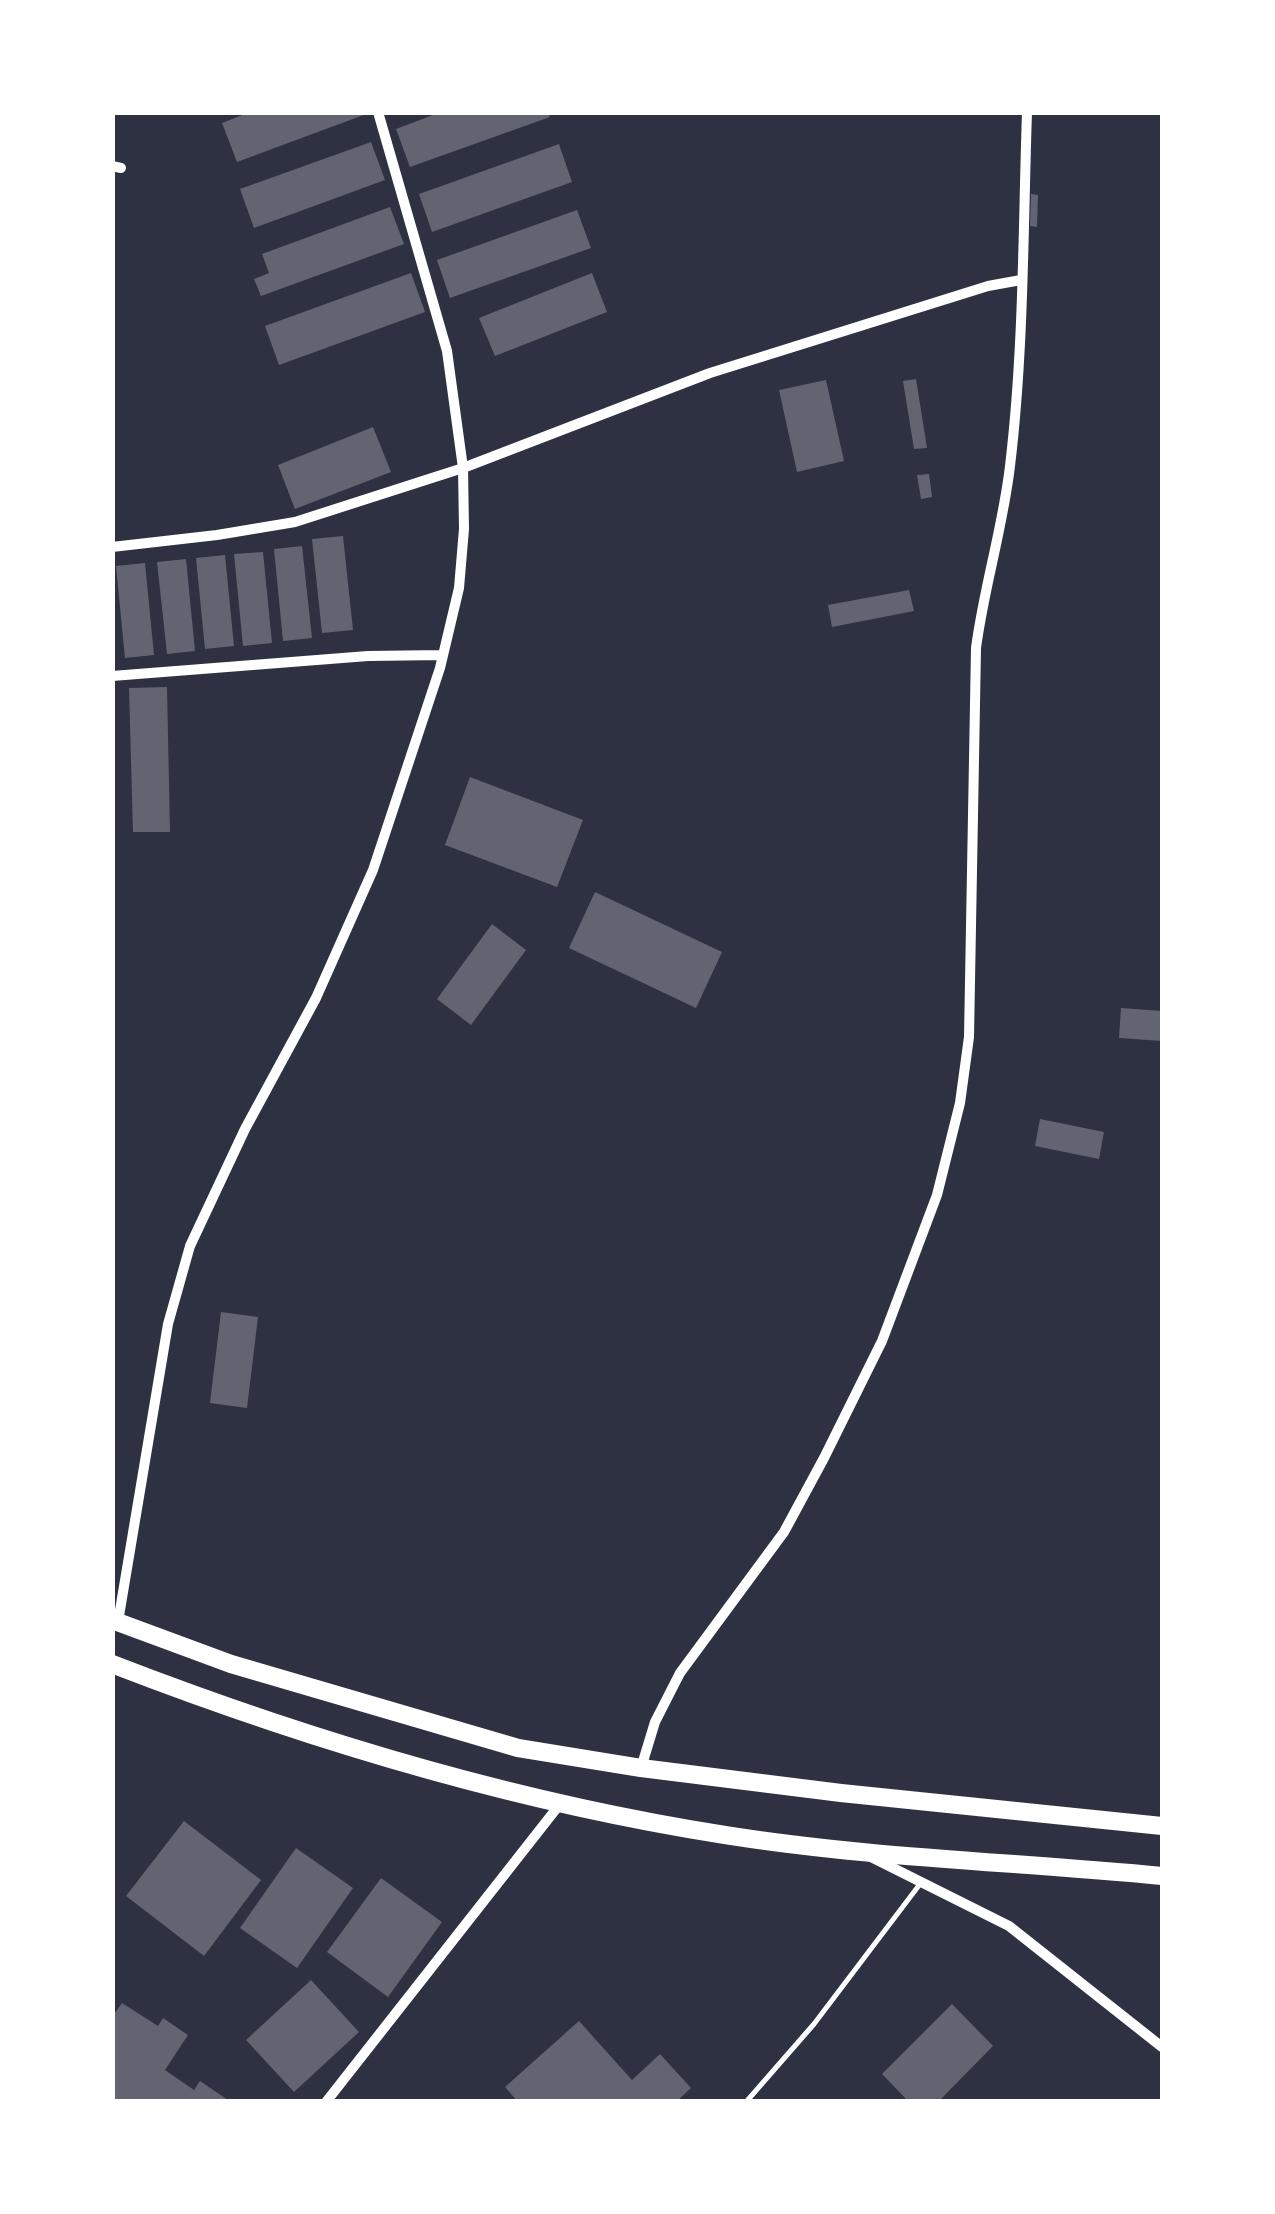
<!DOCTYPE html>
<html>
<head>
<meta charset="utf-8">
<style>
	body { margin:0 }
	#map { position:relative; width:1275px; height:2214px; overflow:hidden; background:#2d3142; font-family:Montserrat,sans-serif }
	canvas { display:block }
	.frame { position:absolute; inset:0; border:115px solid #fff; pointer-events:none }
</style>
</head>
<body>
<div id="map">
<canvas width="1275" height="2214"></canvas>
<div class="frame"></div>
</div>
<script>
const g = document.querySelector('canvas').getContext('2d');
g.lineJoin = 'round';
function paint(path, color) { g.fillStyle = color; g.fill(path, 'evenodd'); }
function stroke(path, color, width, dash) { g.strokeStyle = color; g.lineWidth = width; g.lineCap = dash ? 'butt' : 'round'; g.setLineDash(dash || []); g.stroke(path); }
paint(new Path2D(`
	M 250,112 L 369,112 L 369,113 L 237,162 L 222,123 Z
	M 441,112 L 548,112 L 550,117 L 410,167 L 396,129 Z
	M 371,142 L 385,180 L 254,228 L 240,189 Z
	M 559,144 L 572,182 L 432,232 L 419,194 Z
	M 1031,194 L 1038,195 L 1037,227 L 1030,226 Z
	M 390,207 L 404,244 L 261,296 L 254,279 L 269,273 L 262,254 Z
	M 577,210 L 591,248 L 450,298 L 437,260 Z
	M 411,273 L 425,312 L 279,365 L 265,326 Z
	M 592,273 L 607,312 L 495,356 L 479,318 Z
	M 916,379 L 927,448 L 914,449 L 903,381 Z
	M 826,380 L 844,461 L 797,472 L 779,390 Z
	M 373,427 L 391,472 L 295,509 L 278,465 Z
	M 929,474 L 932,497 L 921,499 L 917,475 Z
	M 343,536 L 353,630 L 322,633 L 312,539 Z
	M 302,546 L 312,638 L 283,641 L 274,549 Z
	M 263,552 L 272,643 L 243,646 L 234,554 Z
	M 225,555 L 234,646 L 205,649 L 196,558 Z
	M 186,559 L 195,651 L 167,654 L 157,562 Z
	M 145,563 L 154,655 L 125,658 L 116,566 Z
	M 909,590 L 914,611 L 832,627 L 828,605 Z
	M 167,687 L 170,832 L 133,832 L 129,688 Z
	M 470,777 L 583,820 L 557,887 L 445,845 Z
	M 595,892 L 722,952 L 696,1008 L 569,948 Z
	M 492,924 L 526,950 L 471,1025 L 437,999 Z
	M 1121,1008 L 1162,1011 L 1162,1041 L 1119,1038 Z
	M 1040,1119 L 1104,1132 L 1099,1159 L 1035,1146 Z
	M 221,1312 L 258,1317 L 247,1408 L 210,1403 Z
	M 184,1821 L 261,1880 L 204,1956 L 126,1896 Z
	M 296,1848 L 353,1888 L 297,1968 L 240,1928 Z
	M 381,1878 L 442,1922 L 388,1997 L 327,1952 Z
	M 311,1980 L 359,2032 L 294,2092 L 246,2040 Z
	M 122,2003 L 158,2026 L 163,2018 L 188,2035 L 165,2070 L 194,2090 L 200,2081 L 231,2102 L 112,2102 L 112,2017 Z
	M 952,2004 L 993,2046 L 938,2102 L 909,2102 L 882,2074 Z
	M 579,2021 L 632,2080 L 660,2054 L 691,2088 L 676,2102 L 518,2102 L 505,2087 Z`), '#626471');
stroke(new Path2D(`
	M 746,2102 L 814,2024 L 920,1884`), '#fff', 5);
stroke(new Path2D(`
	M 112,166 L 121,168
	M 112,547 L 217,535 L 295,522 L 463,468 L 710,373 L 988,286 L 1021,280
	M 112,676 L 368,656 L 442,655
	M 118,1622 L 168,1324 L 190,1246 L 245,1129 L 316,998 L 373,870 L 440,668 L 459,588 L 464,529 L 463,468 L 447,351 L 378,112
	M 641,1768 L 655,1722 L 680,1673 L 784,1532 L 824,1458 L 882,1341 L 937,1195 L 960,1103 L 969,1037 L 976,648 C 984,587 1003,527 1010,466 C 1024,349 1023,230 1027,112
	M 871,1857 L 1009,1926 L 1162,2047
	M 326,2102 L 560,1804`), '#fff', 10);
stroke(new Path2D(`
	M 112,1620 L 231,1664 L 518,1748 L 641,1768 L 841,1793 L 1162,1826
	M 112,1664 C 311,1741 514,1802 725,1835 C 869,1858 1017,1862 1162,1876`), '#fff', 18);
</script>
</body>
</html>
